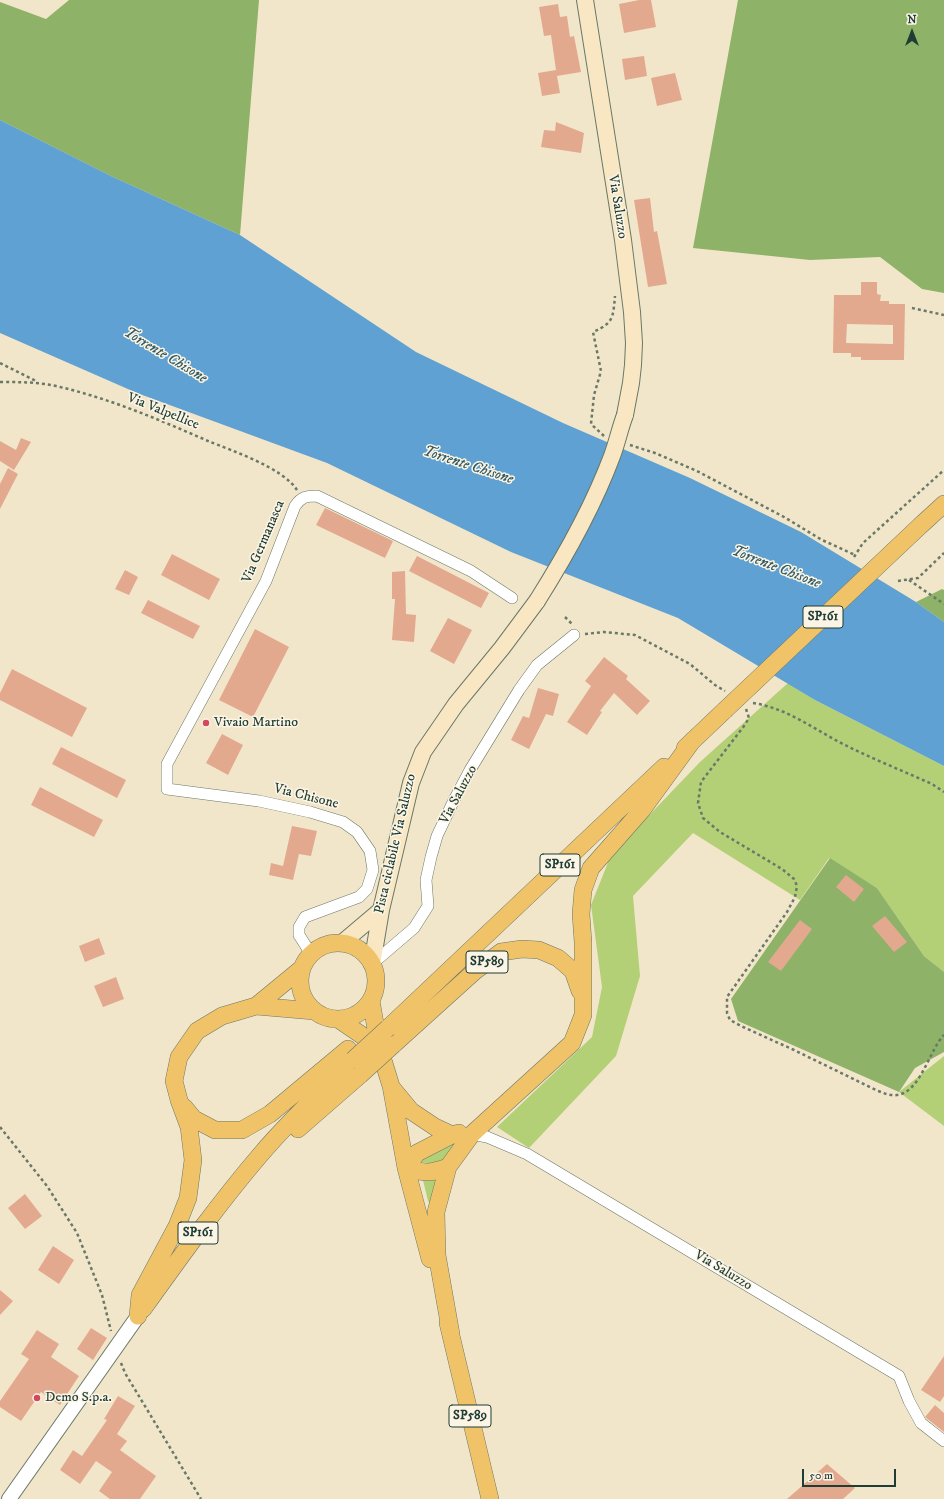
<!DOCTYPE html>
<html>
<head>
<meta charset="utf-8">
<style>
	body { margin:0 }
	#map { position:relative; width:944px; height:1499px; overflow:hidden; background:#f2e6ca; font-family:"IM FELL DW Pica",serif }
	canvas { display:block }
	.north { position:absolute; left:892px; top:12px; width:40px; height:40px; -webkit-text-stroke:3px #fcf5e5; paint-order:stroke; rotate:0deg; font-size:11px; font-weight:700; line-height:16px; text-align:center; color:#1f3d34 }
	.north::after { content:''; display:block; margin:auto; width:14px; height:18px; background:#1f3d34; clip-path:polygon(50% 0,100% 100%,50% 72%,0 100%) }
	.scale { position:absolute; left:802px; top:1469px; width:94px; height:18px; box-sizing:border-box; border:2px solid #1f3d34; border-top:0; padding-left:5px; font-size:12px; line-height:14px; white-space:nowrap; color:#1f3d34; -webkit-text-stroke:3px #fcf5e5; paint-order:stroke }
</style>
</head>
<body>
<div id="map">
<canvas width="944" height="1499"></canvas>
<div class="north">N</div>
<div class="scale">50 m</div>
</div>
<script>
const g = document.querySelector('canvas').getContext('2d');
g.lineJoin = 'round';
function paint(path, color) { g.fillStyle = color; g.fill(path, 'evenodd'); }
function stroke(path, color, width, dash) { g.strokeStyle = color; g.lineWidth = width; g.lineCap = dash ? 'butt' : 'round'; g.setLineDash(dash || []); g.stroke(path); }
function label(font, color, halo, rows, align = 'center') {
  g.font = font + ' "IM FELL DW Pica",serif'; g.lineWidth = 3; g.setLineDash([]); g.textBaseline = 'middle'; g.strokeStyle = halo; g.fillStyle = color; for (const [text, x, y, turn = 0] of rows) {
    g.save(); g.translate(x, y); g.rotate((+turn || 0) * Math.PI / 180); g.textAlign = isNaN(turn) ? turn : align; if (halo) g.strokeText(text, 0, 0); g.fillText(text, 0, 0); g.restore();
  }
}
paint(new Path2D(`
	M 788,683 L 815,700 L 944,766 L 944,972 L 924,956 L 877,888 L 829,858 L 800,900 L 693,833 L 633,896 L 640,976 L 616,1056 L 529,1148 L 497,1127 L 592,1037 L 602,987 L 591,905 L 611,855 L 700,762 Z
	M 944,1056 L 944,1126 L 899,1092 Z
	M 460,1140 L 451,1156 L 436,1165 L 419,1161 Z
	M 442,1174 L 430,1203 L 428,1201 L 422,1176 Z`), '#b3d076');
paint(new Path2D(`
	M 69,0 L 259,0 L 240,235 L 111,176 L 0,120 L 0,2 L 46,19 Z
	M 738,0 L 944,0 L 944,293 L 922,289 L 880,257 L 810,260 L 693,248 Z
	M 942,589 L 944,590 L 944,622 L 916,602 Z
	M 830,858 L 877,888 L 924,956 L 944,972 L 944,1052 L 915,1068 L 899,1092 L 738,1021 L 731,999 Z`), '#8eb267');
paint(new Path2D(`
	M 0,120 L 111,176 L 240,235 L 416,352 L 563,423 L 690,478 L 801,532 L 916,602 L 944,622 L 944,766 L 815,700 L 678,618 L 511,552 L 327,463 L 137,393 L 0,333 Z`), '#5ea1d2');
paint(new Path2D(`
	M 639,0 L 651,0 L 656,27 L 624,33 L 619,4 Z
	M 558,4 L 560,17 L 567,16 L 570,37 L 574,36 L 581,72 L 557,76 L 560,93 L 542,96 L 538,73 L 556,70 L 551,35 L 544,36 L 539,7 Z
	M 644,56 L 647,76 L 625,80 L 622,59 Z
	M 675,73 L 682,100 L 657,106 L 651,78 Z
	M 556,122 L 584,133 L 581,153 L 541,147 L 544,130 L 555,131 Z
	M 650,198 L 654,232 L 657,231 L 667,284 L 648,287 L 634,200 Z
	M 861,282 L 877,282 L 877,294 L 881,295 L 880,301 L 889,301 L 889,304 L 905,304 L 904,360 L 861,360 L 861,357 L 851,357 L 851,353 L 833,353 L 834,295 L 861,295 ZM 847,324 L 893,325 L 893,344 L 846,343 Z
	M 21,438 L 31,442 L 14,470 L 0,461 L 0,441 L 16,450 Z
	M 8,468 L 18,474 L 0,509 L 0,484 Z
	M 325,508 L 393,541 L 385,558 L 316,525 Z
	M 172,554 L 220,579 L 209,600 L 161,575 Z
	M 417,556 L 489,593 L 481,608 L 409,571 Z
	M 125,570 L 138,577 L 129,595 L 115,589 Z
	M 405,571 L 406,614 L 416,615 L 414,642 L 392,640 L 395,599 L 392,599 L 392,572 Z
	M 148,600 L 200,626 L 193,639 L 141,613 Z
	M 448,618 L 472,630 L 454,664 L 430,651 Z
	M 255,629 L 289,647 L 253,717 L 219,700 Z
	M 604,657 L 628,676 L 626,679 L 650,701 L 637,715 L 614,693 L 600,711 L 602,712 L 587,735 L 567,722 L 591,686 L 585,681 Z
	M 12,669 L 87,708 L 72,737 L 0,700 L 0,693 Z
	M 538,688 L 559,694 L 553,716 L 546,714 L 529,749 L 511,740 L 523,716 L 529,718 Z
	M 222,734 L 243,745 L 228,775 L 206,763 Z
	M 61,747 L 126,780 L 117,798 L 52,764 Z
	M 40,787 L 103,820 L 94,837 L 31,805 Z
	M 292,826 L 317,831 L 311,856 L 299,854 L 293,880 L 269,875 L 271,863 L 283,866 Z
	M 846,875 L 864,889 L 854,902 L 836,887 Z
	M 885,916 L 907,942 L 894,952 L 872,926 Z
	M 800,920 L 812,929 L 781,971 L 768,962 Z
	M 99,938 L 105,954 L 85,962 L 79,946 Z
	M 116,977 L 124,999 L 103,1007 L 94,986 Z
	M 25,1194 L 42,1216 L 25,1229 L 8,1208 Z
	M 53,1246 L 74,1260 L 59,1284 L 38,1270 Z
	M 0,1290 L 13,1301 L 0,1315 Z
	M 91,1328 L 107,1338 L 93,1360 L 77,1349 Z
	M 37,1330 L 59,1344 L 51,1357 L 79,1376 L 60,1405 L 41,1392 L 21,1421 L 0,1407 L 0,1401 L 29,1359 L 21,1354 Z
	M 944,1356 L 944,1396 L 940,1402 L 921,1390 Z
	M 118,1396 L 135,1406 L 117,1434 L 127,1441 L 120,1450 L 156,1476 L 140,1499 L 110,1499 L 99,1491 L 112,1472 L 96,1461 L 80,1484 L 60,1470 L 73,1450 L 82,1456 L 107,1420 L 104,1419 Z
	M 935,1405 L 944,1413 L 944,1432 L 925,1417 Z
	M 827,1464 L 855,1488 L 843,1499 L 787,1499 Z`), '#e3a98e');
const minor = new Path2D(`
	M 311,954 L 299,935 L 299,927 L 305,917 L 359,897 L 367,889 L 373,870 L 370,851 L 357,832 L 343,822 L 310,812 L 259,801 L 167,789 L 167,764 L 266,581 L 295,506 C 301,497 306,496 317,496 L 471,571 L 512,598
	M 372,964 L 414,928 L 428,906 L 426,880 L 431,857 L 437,836 L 454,800 L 470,770 L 519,690 L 537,665 L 574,635
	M 472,1134 L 487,1137 L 527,1154 L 899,1376 L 909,1401 L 921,1423 L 944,1441`);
const tertiary = new Path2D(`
	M 9,1499 L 138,1316`);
const secondary = new Path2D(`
	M 585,0 L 623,240 L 632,312 L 634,343 L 633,365 L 631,383 L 625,415
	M 342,943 L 381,910
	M 372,964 L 381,910 L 411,783 L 423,752 L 456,704 L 502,648 L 537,601`);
const primary = new Path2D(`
	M 921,525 L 944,504
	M 685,748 L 725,710
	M300 981a38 38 0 1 1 76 0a38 38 0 1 1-76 0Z
	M 371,1000 L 379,1047 L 391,1086 L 406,1168 L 430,1259
	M 256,1006 L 301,969
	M 338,1019 L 379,1047
	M 388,1028 L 664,767
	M 393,1045 L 475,971 L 501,952 L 522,949 L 539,950 L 558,958 L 573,971 L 580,991
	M 392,1088 L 411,1111 L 435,1127 L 452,1135
	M 184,1107 L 194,1119 L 215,1130 L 242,1130 L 270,1114 L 348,1049
	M 298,1129 L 360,1075
	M 406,1168 L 417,1153 L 452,1135 L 459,1133
	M 406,1168 C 425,1173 429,1174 448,1167
	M 143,1309 C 181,1256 219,1203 261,1154 C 289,1121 322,1090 353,1060
	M 138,1316 L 140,1295 L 177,1226 L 188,1198 L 193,1160 L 189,1127 L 179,1100 L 174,1081 L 179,1057 L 197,1031 L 222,1016 L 256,1006 L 314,1011
	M 448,1323 L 490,1499
	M 451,1334 L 437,1255 L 436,1212 L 448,1167 L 472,1134 L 572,1043 L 583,1015 L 583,942 L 581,914 L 583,890 L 591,868 L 642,810 L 693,740`);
stroke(minor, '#697868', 12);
stroke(tertiary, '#697868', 16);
stroke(secondary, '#697868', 18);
stroke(primary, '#697868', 18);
stroke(new Path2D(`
	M 912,308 L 944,315
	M 0,363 L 36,381
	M 0,382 C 21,382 40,382 60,387 C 111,399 160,420 208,441 C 233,451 283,468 297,490
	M 604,436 L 591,424 L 594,395 L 601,371 L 593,332 C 614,323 613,317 615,296
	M 630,445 L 655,453 L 697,471 L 784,517 L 822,540 L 855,555
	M 854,557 L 863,543 L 944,470
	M 909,580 L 944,604
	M 898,581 L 918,578 L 944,553
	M 565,617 L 572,624
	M 585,634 L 604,632 L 635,635 L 690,664 L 715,685 L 725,691
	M 753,703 C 787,708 815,730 845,745 C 873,759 903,771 932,784 L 944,792
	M 746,709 L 749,718 L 744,726 L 701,782 L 698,803 L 703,818 L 720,832 L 782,869 L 794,879 L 797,886 L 795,897 L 787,912 L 727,997 L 727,1013 L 730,1020 L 743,1027 L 794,1050 L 876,1090 C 883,1093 890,1096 897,1095 C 921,1092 929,1050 944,1035
	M 0,1127 L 47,1186 L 77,1233 L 102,1295 L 111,1331
	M 121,1363 L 125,1373 L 201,1499`), '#697868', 2.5, [3, 3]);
stroke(minor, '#fff', 11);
stroke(tertiary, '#fff', 14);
stroke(secondary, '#f9e7c3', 16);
stroke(primary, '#f0c369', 17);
const secondaryBridge = new Path2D(`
	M 537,601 C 566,555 593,507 612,456 C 617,443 620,428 625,415`);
const primaryBridge = new Path2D(`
	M 725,710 L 921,525
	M 353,1060 L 388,1028
	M 360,1075 L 393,1045`);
stroke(secondaryBridge, '#697868', 18, []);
stroke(primaryBridge, '#697868', 18, []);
stroke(secondaryBridge, '#f9e7c3', 16);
stroke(primaryBridge, '#f0c369', 17);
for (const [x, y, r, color] of [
	[206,723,4,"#d1495b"],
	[37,1398,4,"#d1495b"]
]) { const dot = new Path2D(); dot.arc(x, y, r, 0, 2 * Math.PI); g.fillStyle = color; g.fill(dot); stroke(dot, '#fcf5e5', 1.5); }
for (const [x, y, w] of [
	[823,617,40],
	[560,865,40],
	[487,962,42],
	[198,1233,40],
	[470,1416,42]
]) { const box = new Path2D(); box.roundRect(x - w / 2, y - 11, w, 22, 3); g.fillStyle = '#fcf5e5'; g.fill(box); stroke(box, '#1f3d34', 1); }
label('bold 13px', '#1f3d34', null, [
	["SP161",823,617],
	["SP161",560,865],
	["SP589",487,962],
	["SP161",198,1233],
	["SP589",470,1416]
]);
label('14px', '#1f3d34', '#fcf5e5', [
	["Via Saluzzo",617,207,81],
	["Via Valpellice",163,412,22],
	["Via Germanasca",264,542,-67],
	["Via Saluzzo",459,795,-62],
	["Via Chisone",306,797,14],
	["Pista ciclabile Via Saluzzo",396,844,-77],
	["Via Saluzzo",723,1271,31]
]);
label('14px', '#1f3d34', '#fcf5e5', [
	["Vivaio Martino",214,723],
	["Demo S.p.a.",45,1398]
], 'left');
label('italic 15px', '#325b63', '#fcf5e5', [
	["Torrente Chisone",165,356,31],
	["Torrente Chisone",468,466,18],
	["Torrente Chisone",776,568,21]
]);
</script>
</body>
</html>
